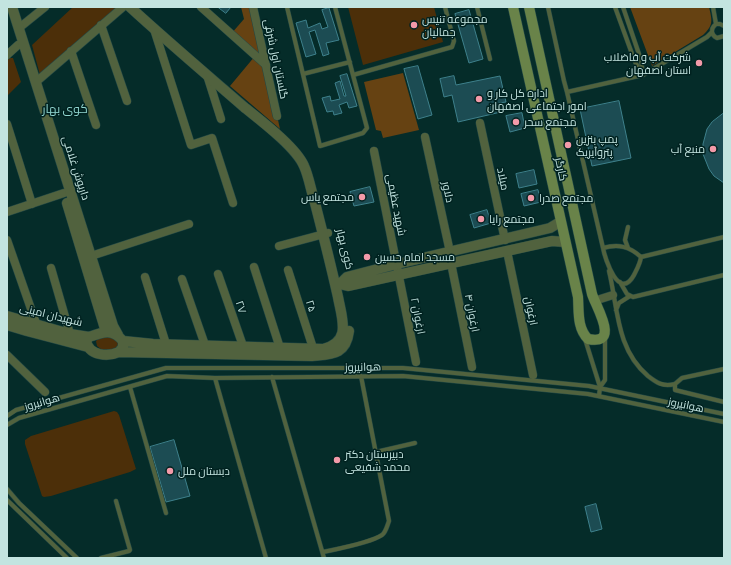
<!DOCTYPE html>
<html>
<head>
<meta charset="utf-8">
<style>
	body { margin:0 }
	#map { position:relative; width:731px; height:565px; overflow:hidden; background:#052c29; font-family:Barlow,sans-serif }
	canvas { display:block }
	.frame { position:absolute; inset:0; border:8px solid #c3e4e0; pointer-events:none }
</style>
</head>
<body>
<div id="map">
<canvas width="731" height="565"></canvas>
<div class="frame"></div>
</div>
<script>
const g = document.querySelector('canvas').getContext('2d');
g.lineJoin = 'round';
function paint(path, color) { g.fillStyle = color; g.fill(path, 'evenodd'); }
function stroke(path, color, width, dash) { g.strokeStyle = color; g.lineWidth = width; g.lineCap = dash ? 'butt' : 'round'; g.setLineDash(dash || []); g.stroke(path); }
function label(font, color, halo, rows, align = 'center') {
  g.font = font + ' Barlow,Cairo,sans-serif'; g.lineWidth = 3; g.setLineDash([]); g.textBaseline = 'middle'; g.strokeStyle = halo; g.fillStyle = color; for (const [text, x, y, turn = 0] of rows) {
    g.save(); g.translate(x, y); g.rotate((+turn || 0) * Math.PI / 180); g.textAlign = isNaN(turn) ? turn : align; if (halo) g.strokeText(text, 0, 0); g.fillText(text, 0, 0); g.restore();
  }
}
paint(new Path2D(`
	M 73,7 L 118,7 L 40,75 L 32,45 Z
	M 348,7 L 434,7 L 443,42 L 363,65 Z
	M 7,58 L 13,58 L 21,82 L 7,96 Z
	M 106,336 L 114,339 L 119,344 L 116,349 L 102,350 L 97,346 L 96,341 L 99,338 Z
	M 114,411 L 117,412 L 119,415 L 136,469 L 130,472 L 51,496 L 44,497 L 42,496 L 25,444 L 25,440 L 31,436 Z`), '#4c2f09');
paint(new Path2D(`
	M 241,7 L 253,7 L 280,129 L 230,86 L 255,56 L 231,34 L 244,19 Z
	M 630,7 L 709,7 C 712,20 714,25 703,35 L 652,66 Z
	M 403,73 L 419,130 L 383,138 L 381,131 L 376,130 L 364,82 Z`), '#664212');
const building = new Path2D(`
	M 218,7 L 231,7 L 226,13 Z
	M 329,8 L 339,40 L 326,43 L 329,54 L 323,56 L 315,30 L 309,32 L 316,54 L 306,57 L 296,23 L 306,20 L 308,28 L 320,23 L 322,29 L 328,27 L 322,10 Z
	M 469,10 L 483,59 L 469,63 L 455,14 Z
	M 418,66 L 432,115 L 418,119 L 404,69 Z
	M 347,74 L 357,106 L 349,108 L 347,102 L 339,105 L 342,113 L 334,115 L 333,111 L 327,112 L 322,98 L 330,96 L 331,101 L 340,99 L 335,83 L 340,81 L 344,96 L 346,96 L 340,76 Z
	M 454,76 L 456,85 L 500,76 L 506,102 L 499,103 L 501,112 L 458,122 L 452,95 L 444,97 L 440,79 Z
	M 619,101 L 631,158 L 592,166 L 580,109 Z
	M 522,113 L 525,128 L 510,132 L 506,116 Z
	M 724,113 L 724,183 L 714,176 L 709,169 L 703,154 L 703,144 L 707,129 L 712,122 Z
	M 534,170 L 537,184 L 519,188 L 516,174 Z
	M 370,187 L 374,202 L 354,206 L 350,192 Z
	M 538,190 L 541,202 L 524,206 L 521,194 Z
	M 487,210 L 491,223 L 474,228 L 470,215 Z
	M 174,440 L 190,496 L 166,502 L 150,447 Z
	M 596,504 L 602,529 L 591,532 L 585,507 Z`);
paint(building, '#1c4c53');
stroke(building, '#3e818c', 1);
const service = new Path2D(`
	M 287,7 L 320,146 L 363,133 L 367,128 L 335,7
	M 477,7 L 490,59
	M 548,7 L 564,81 L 567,92 L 603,248 C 605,259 619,302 634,275 C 637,269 640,264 641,257 C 629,246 618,244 603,248
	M 615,7 L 635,62 L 643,75
	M 623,7 L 641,60 L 643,73
	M 713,7 L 716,24 C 710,29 711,35 717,38 L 724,36
	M 716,24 L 720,24 L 724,26
	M 303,74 L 350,62
	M 353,75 L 452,47 L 454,41 L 445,7
	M 567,92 L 643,75 L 707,37 L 712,32
	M 628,248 L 625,240 L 628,227
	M 641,257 L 724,237
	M 609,271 C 618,308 616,349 648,376 C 657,383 663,387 675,384
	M 620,282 L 627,294 L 633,297 L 724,275
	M 616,310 L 619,303 L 630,296
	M 585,339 L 600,387 L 599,396
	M 724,369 L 682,378 L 675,384 L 675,390 L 724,402
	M 272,377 L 324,558
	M 215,378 L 266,558
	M 130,387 L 166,513
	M 600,387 L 605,380 L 605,338
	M 7,416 L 16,410 L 166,368 L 403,368 L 589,386 L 724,414
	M 7,425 L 19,418 L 167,376 L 215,378 L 403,376 L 588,394 L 724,422
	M 376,452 L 415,443
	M 7,489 L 19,503 L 77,558
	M 7,500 L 67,558
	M 323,552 C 337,549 370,543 382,535 C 386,532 387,526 389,521 L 361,376
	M 101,558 L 129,551 L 130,550 L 116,501`);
const minor = new Path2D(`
	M 201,7 L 266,65
	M 253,7 L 277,116
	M 101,25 L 127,101
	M 19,28 L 45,7
	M 154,29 L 191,145 L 212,138 L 233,203
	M 71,51 L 96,125
	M 7,55 L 18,45
	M 207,75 L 221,119
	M 36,82 L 123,7
	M 480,123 L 505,240
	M 7,124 L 32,204
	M 425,137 L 450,252
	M 374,151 L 416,362
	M 7,212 L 64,193
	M 7,240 L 37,326
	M 279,246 L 328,233
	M 507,251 L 533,375
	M 91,256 L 189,224
	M 451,263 L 472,367
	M 254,267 L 280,348
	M 51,268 L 70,334
	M 288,270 L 313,348
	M 218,274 L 243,346
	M 145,277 L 166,344
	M 182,279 L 205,345
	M 594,301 L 613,295
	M 7,355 L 45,392`);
const tertiary = new Path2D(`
	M 12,7 L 113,326 L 118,335
	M 67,203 L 106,332
	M 335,283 L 348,286 L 552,241 L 565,242
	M 340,284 L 347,277 L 397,264 L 550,228 L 560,222
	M 7,316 L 70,334 L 89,337
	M 7,325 L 27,331 L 88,347
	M 123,341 L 123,347 L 119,352 C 108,357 89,356 86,341 L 89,337 C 103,332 112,328 123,341 L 153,344 L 323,349 C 352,342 342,319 338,297 C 331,266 323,234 315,203 C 311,191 309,177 304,166 C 296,147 260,120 244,107 C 206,74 167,41 130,7
	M 119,352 L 312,356 C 332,354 346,355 349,331`);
const secondary = new Path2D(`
	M 513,7 L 578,297 C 579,312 577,328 588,339 C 621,346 596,307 592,294 L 529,7`);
stroke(service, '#234946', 5);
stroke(minor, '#234946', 9);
stroke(tertiary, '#234946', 11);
stroke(secondary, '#234946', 11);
stroke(service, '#51623e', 4);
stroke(minor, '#51623e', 8);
stroke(tertiary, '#51623e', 10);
stroke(secondary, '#698349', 10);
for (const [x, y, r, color] of [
	[414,25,4,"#f39aa9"],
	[699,63,4,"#f39aa9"],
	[479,99,4,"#f39aa9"],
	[516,122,4,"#f39aa9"],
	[568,145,4,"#f39aa9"],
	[713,149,4,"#f39aa9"],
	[362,197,4,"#f39aa9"],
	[531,198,4,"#f39aa9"],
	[481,219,4,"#f39aa9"],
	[367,257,4,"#f39aa9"],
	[337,460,4,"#f39aa9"],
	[170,471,4,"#f39aa9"]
]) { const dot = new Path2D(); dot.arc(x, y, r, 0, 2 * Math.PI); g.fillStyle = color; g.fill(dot); stroke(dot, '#002220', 1.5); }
label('11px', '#c3e4e0', '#002220', [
	["مجموعه تنیس",422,19],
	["جمالیان",422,32],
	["شرکت آب و فاضلاب",691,57,"right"],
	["استان اصفهان",691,70,"right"],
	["اداره کل کار و",487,93],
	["امور اجتماعی اصفهان",487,106],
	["مجتمع سحر",524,122],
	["پمپ بنزین",576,139],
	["پتروآیریک",576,152],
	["منبع آب",705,149,"right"],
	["مجتمع یاس",354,197,"right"],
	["مجتمع صدرا",539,198],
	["مجتمع رایا",489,219],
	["مسجد امام حسین",375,257],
	["دبیرستان دکتر",345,454],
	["محمد شفیعی",345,467],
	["دبستان ملل",178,471]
], 'left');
label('11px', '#c3e4e0', '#002220', [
	["گلستان اول شرقی",276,59,78],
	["داریوش غلامی",76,168,72],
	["کارگر",561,169,78],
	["میلاد",503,179,78],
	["دلاور",448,192,78],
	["شهید عظیمی",396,205,79],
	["کوی بهار",345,249,76],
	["۲۵",311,306,73],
	["۲۷",241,307,71],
	["ارغوان",531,311,78],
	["ارغوان ۴",472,313,79],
	["شهیدان امینی",51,315,14],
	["ارغوان ۲",418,316,79],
	["هوانیروز",363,367,-1],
	["هوانیروز",42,402,-16],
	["هوانیروز",686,405,12]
]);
label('12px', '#91d6d0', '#002220', [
	["کوی بهار",65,109]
]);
</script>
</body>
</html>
